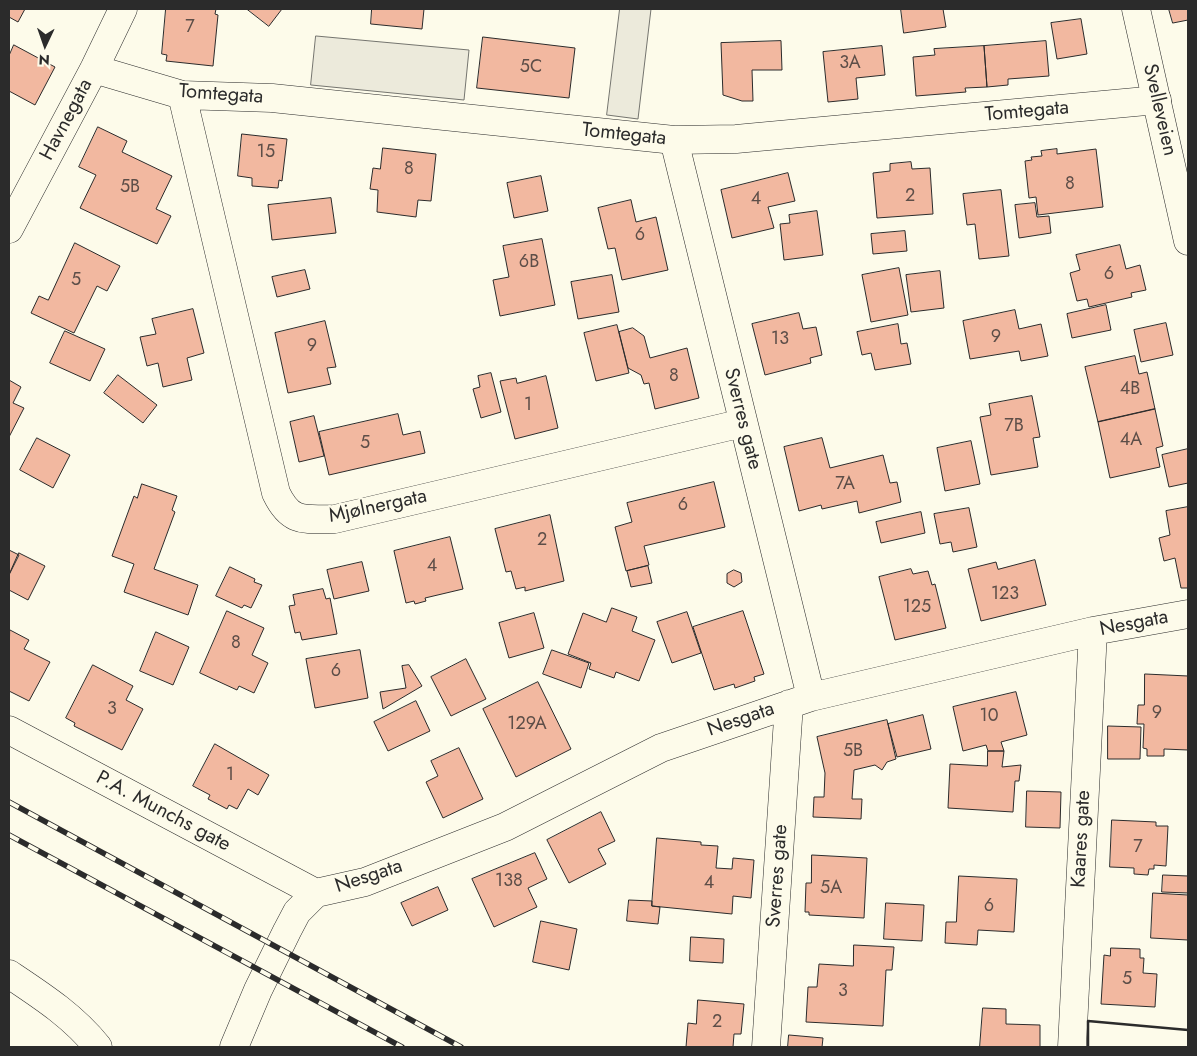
<!DOCTYPE html>
<html>
<head>
<meta charset="utf-8">
<style>
	body { margin:0 }
	#map { position:relative; width:1197px; height:1056px; overflow:hidden; background:#fdfbea; font-family:Jost,sans-serif }
	canvas { display:block }
	.frame { position:absolute; inset:0; border:10px solid #2b2b2b; pointer-events:none }
	.north { position:absolute; left:20px; top:20px; width:50px; height:50px; -webkit-text-stroke:4px #fdfbea; paint-order:stroke; rotate:183deg; font-size:14px; font-weight:700; line-height:20px; text-align:center; color:#2b2b2b }
	.north::after { content:''; display:block; margin:auto; width:18px; height:22px; background:#2b2b2b; clip-path:polygon(50% 0,100% 100%,50% 72%,0 100%) }
</style>
</head>
<body>
<div id="map">
<canvas width="1197" height="1056"></canvas>
<div class="frame"></div>
<div class="north">N</div>
</div>
<script>
const g = document.querySelector('canvas').getContext('2d');
g.lineJoin = 'round';
function paint(path, color) { g.fillStyle = color; g.fill(path, 'evenodd'); }
function stroke(path, color, width, dash) { g.strokeStyle = color; g.lineWidth = width; g.lineCap = dash ? 'butt' : 'round'; g.setLineDash(dash || []); g.stroke(path); }
function label(font, color, halo, rows, align = 'center') {
  g.font = font + ' Jost,sans-serif'; g.lineWidth = 4; g.setLineDash([]); g.textBaseline = 'middle'; g.strokeStyle = halo; g.fillStyle = color; for (const [text, x, y, turn = 0] of rows) {
    g.save(); g.translate(x, y); g.rotate((+turn || 0) * Math.PI / 180); g.textAlign = isNaN(turn) ? turn : align; if (halo) g.strokeText(text, 0, 0); g.fillText(text, 0, 0); g.restore();
  }
}
const parking = new Path2D(`
	M 620,9 L 651,9 L 638,119 L 607,115 Z
	M 316,36 L 469,50 L 464,100 L 311,85 Z`);
paint(parking, '#eceadb');
stroke(parking, '#74746e', 1);
const building = new Path2D(`
	M 9,9 L 25,9 L 18,22 L 9,17 Z
	M 166,9 L 216,9 L 215,14 L 218,15 L 213,66 L 166,61 L 167,55 L 162,54 Z
	M 247,9 L 282,9 L 269,26 Z
	M 372,9 L 424,9 L 422,29 L 371,24 Z
	M 901,9 L 943,9 L 946,27 L 904,33 Z
	M 1169,9 L 1188,9 L 1188,20 L 1173,23 Z
	M 1081,19 L 1087,54 L 1057,59 L 1051,23 Z
	M 483,37 L 575,48 L 569,98 L 477,88 Z
	M 781,41 L 782,70 L 752,70 L 753,101 L 742,101 L 723,95 L 721,43 Z
	M 1046,41 L 1049,76 L 1008,79 L 1008,85 L 987,87 L 984,46 Z
	M 14,45 L 55,67 L 35,105 L 9,91 L 9,56 Z
	M 882,46 L 885,75 L 856,78 L 858,99 L 828,102 L 823,52 Z
	M 984,46 L 987,87 L 965,88 L 966,92 L 916,96 L 913,57 L 935,55 L 934,49 Z
	M 98,127 L 127,141 L 122,152 L 172,176 L 156,209 L 171,216 L 157,244 L 80,208 L 96,175 L 79,167 Z
	M 242,134 L 287,139 L 282,181 L 279,180 L 278,188 L 252,186 L 252,178 L 238,176 Z
	M 383,148 L 436,154 L 431,201 L 418,200 L 416,217 L 377,212 L 378,190 L 370,189 L 373,168 L 380,169 Z
	M 1057,149 L 1057,154 L 1096,149 L 1103,207 L 1038,215 L 1036,197 L 1029,198 L 1025,161 L 1032,160 L 1031,157 L 1042,156 L 1041,151 Z
	M 911,162 L 912,169 L 930,168 L 933,214 L 877,218 L 873,173 L 890,171 L 890,164 Z
	M 788,173 L 795,201 L 768,207 L 774,228 L 732,238 L 721,190 Z
	M 541,176 L 548,211 L 514,218 L 507,183 Z
	M 1001,190 L 1009,256 L 979,259 L 975,224 L 967,225 L 963,194 Z
	M 331,198 L 336,233 L 272,240 L 268,205 Z
	M 631,200 L 636,222 L 656,217 L 668,270 L 622,280 L 615,248 L 608,249 L 598,208 Z
	M 1035,203 L 1037,217 L 1049,216 L 1051,233 L 1019,238 L 1015,205 Z
	M 817,211 L 823,255 L 784,260 L 780,224 L 790,223 L 789,215 Z
	M 905,231 L 907,251 L 873,254 L 871,234 Z
	M 542,239 L 555,305 L 500,316 L 493,280 L 509,277 L 503,246 Z
	M 75,243 L 120,266 L 107,291 L 97,286 L 74,333 L 31,313 L 39,296 L 48,300 Z
	M 1120,245 L 1126,269 L 1140,265 L 1146,290 L 1131,293 L 1132,297 L 1089,307 L 1087,299 L 1077,301 L 1070,273 L 1080,270 L 1076,255 Z
	M 899,268 L 908,315 L 871,322 L 862,275 Z
	M 305,270 L 310,289 L 277,297 L 272,277 Z
	M 940,271 L 944,308 L 911,312 L 906,275 Z
	M 612,275 L 619,312 L 578,319 L 571,282 Z
	M 1106,305 L 1111,330 L 1072,338 L 1067,314 Z
	M 193,309 L 204,353 L 187,358 L 192,380 L 163,387 L 158,363 L 147,366 L 140,337 L 156,334 L 152,319 Z
	M 1015,310 L 1019,329 L 1041,324 L 1048,356 L 1021,361 L 1019,351 L 970,359 L 963,321 Z
	M 799,313 L 803,329 L 816,327 L 822,355 L 810,358 L 811,363 L 765,375 L 752,324 Z
	M 325,321 L 336,367 L 327,368 L 331,384 L 288,393 L 275,333 Z
	M 1166,323 L 1173,355 L 1141,362 L 1134,330 Z
	M 898,324 L 901,344 L 907,343 L 911,364 L 875,370 L 871,353 L 862,355 L 857,332 Z
	M 617,325 L 629,373 L 596,381 L 584,333 Z
	M 633,328 L 644,336 L 650,358 L 687,348 L 699,398 L 655,409 L 649,383 L 644,384 L 641,375 L 628,368 L 619,332 Z
	M 65,331 L 105,349 L 90,381 L 50,363 Z
	M 1135,356 L 1139,374 L 1147,372 L 1155,409 L 1098,422 L 1085,367 Z
	M 491,373 L 501,412 L 481,418 L 473,389 L 480,387 L 478,376 Z
	M 118,375 L 157,405 L 143,423 L 104,393 Z
	M 546,376 L 558,428 L 515,439 L 500,381 L 516,378 L 517,383 Z
	M 9,380 L 21,387 L 13,403 L 24,408 L 9,437 Z
	M 1032,396 L 1040,437 L 1033,438 L 1038,467 L 991,475 L 980,417 L 991,415 L 989,404 Z
	M 1155,409 L 1163,446 L 1156,448 L 1160,467 L 1110,478 L 1098,422 Z
	M 398,414 L 403,435 L 420,431 L 425,453 L 329,475 L 319,432 Z
	M 314,416 L 324,456 L 299,462 L 290,422 Z
	M 37,438 L 70,455 L 53,488 L 20,470 Z
	M 822,438 L 830,468 L 883,455 L 890,483 L 897,482 L 901,502 L 859,513 L 857,501 L 822,509 L 821,505 L 799,511 L 784,447 Z
	M 971,441 L 980,484 L 945,491 L 937,448 Z
	M 1188,449 L 1188,483 L 1169,487 L 1162,455 Z
	M 714,482 L 725,527 L 644,546 L 649,565 L 626,571 L 615,527 L 632,522 L 627,503 Z
	M 142,484 L 177,496 L 172,510 L 175,512 L 154,569 L 198,585 L 188,615 L 124,592 L 134,564 L 112,556 L 134,496 L 137,498 Z
	M 1188,507 L 1188,588 L 1181,588 L 1175,558 L 1164,561 L 1159,538 L 1170,535 L 1166,511 Z
	M 969,508 L 977,547 L 953,552 L 951,542 L 940,544 L 934,514 Z
	M 921,512 L 925,533 L 881,543 L 876,522 Z
	M 550,515 L 564,581 L 525,591 L 525,587 L 516,589 L 511,571 L 506,572 L 495,529 Z
	M 450,537 L 463,589 L 425,598 L 426,601 L 415,604 L 414,601 L 406,603 L 394,551 Z
	M 9,550 L 19,555 L 9,575 Z
	M 19,553 L 45,566 L 28,600 L 9,590 L 9,575 Z
	M 1035,560 L 1046,605 L 981,621 L 968,569 L 996,562 L 998,569 Z
	M 362,562 L 369,591 L 334,599 L 327,570 Z
	M 648,566 L 652,583 L 631,587 L 627,571 Z
	M 230,567 L 255,579 L 254,582 L 262,585 L 251,608 L 244,605 L 242,608 L 216,596 Z
	M 911,569 L 913,574 L 928,571 L 932,585 L 935,584 L 946,628 L 895,640 L 879,577 Z
	M 734,570 L 741,573 L 742,582 L 734,587 L 727,583 L 727,574 Z
	M 323,589 L 326,599 L 330,598 L 337,634 L 302,640 L 300,632 L 295,633 L 289,606 L 295,605 L 293,595 Z
	M 612,608 L 637,617 L 632,631 L 655,640 L 639,681 L 616,672 L 614,678 L 589,669 L 591,663 L 568,654 L 583,613 L 606,622 Z
	M 227,611 L 264,628 L 252,655 L 268,663 L 254,693 L 239,686 L 237,690 L 200,673 Z
	M 743,611 L 764,674 L 754,677 L 755,681 L 735,688 L 734,684 L 714,690 L 693,627 Z
	M 687,612 L 701,653 L 672,663 L 657,622 Z
	M 534,613 L 544,648 L 509,658 L 499,623 Z
	M 10,630 L 29,640 L 24,649 L 50,662 L 29,701 L 9,691 Z
	M 156,632 L 189,647 L 173,685 L 140,671 Z
	M 360,650 L 368,698 L 315,708 L 306,659 Z
	M 552,650 L 589,663 L 581,688 L 543,674 Z
	M 466,659 L 486,699 L 451,716 L 431,677 Z
	M 93,665 L 133,686 L 126,700 L 143,709 L 122,750 L 74,726 L 75,723 L 66,718 Z
	M 409,665 L 422,686 L 383,709 L 380,692 L 406,688 L 402,666 Z
	M 1145,674 L 1188,676 L 1188,750 L 1164,749 L 1164,756 L 1147,756 L 1147,749 L 1143,748 L 1144,724 L 1137,724 L 1138,705 L 1144,705 Z
	M 538,682 L 571,749 L 516,777 L 483,709 Z
	M 1016,692 L 1027,735 L 1001,742 L 1004,751 L 988,751 L 986,745 L 963,751 L 953,707 Z
	M 416,701 L 430,731 L 388,751 L 374,722 Z
	M 923,715 L 931,749 L 897,757 L 888,724 Z
	M 887,720 L 896,759 L 887,762 L 882,770 L 875,765 L 854,770 L 852,799 L 862,799 L 861,819 L 813,817 L 814,797 L 824,797 L 825,773 L 817,737 Z
	M 1108,726 L 1141,727 L 1140,759 L 1108,759 Z
	M 215,744 L 269,775 L 258,795 L 248,789 L 237,809 L 229,805 L 227,809 L 208,799 L 210,795 L 193,786 Z
	M 459,748 L 483,799 L 443,818 L 426,782 L 438,776 L 431,761 Z
	M 988,751 L 1004,751 L 1002,767 L 1021,765 L 1019,781 L 1015,781 L 1013,812 L 948,808 L 950,764 L 987,766 Z
	M 1027,791 L 1061,792 L 1060,828 L 1026,827 Z
	M 601,812 L 615,841 L 598,849 L 606,864 L 569,883 L 547,840 Z
	M 1112,820 L 1156,822 L 1156,826 L 1168,826 L 1166,866 L 1154,865 L 1154,869 L 1149,869 L 1148,875 L 1134,874 L 1134,868 L 1110,867 Z
	M 657,838 L 701,842 L 701,845 L 718,846 L 716,868 L 732,869 L 733,858 L 754,860 L 751,898 L 733,896 L 732,914 L 652,906 Z
	M 535,853 L 547,879 L 528,888 L 537,907 L 494,927 L 472,879 Z
	M 812,855 L 867,858 L 864,918 L 809,915 L 809,912 L 805,912 L 806,883 L 811,883 Z
	M 1163,875 L 1188,876 L 1188,893 L 1162,892 Z
	M 959,876 L 1017,879 L 1014,932 L 978,930 L 977,945 L 945,943 L 946,922 L 956,922 Z
	M 438,887 L 448,910 L 412,926 L 401,903 Z
	M 1153,893 L 1188,895 L 1188,940 L 1151,938 Z
	M 629,900 L 652,901 L 652,906 L 660,907 L 658,924 L 627,921 Z
	M 886,903 L 924,905 L 922,941 L 884,939 Z
	M 541,921 L 577,929 L 569,970 L 533,962 Z
	M 691,937 L 724,939 L 723,963 L 690,961 Z
	M 854,945 L 894,947 L 892,970 L 886,970 L 883,1026 L 806,1022 L 808,987 L 817,987 L 819,964 L 853,966 Z
	M 1111,948 L 1140,949 L 1140,958 L 1144,958 L 1143,973 L 1157,974 L 1155,1007 L 1101,1004 L 1104,955 L 1110,956 Z
	M 698,1000 L 744,1004 L 741,1034 L 734,1034 L 733,1047 L 686,1047 L 688,1023 L 696,1024 Z
	M 983,1008 L 1006,1009 L 1006,1024 L 1040,1025 L 1040,1047 L 980,1047 Z
	M 789,1035 L 823,1038 L 822,1047 L 788,1047 Z`);
paint(building, '#f2b8a0');
stroke(building, '#2b2b2b', 1);
const minor = new Path2D(`
	M 94,69 L 182,95 L 272,98 L 674,140 L 736,139 L 1157,100
	M 182,95 L 276,493 C 291,524 304,519 335,519 L 743,423
	M 674,140 L 811,697
	M 9,229 L 94,69 L 123,9
	M 9,730 L 316,893
	M 316,893 L 365,882 L 505,827 L 661,748 L 811,697 L 1093,631 L 1188,614
	M 9,974 C 42,996 73,1016 98,1047
	M 234,1047 L 258,990 L 287,931 L 297,912 L 316,893
	M 766,1047 L 789,704
	M 1072,1047 L 1093,631`);
const tertiary = new Path2D(`
	M 1136,9 L 1188,241`);
stroke(minor, '#2b2b2b', 29);
stroke(tertiary, '#2b2b2b', 29);
stroke(minor, '#fdfbea', 28);
stroke(tertiary, '#fdfbea', 28);
const rail = new Path2D(`
	M 9,802 L 461,1047
	M 9,835 L 402,1047`);
stroke(rail, '#2b2b2b', 5.5);
stroke(rail, '#fdfbea', 4, [11]);
stroke(new Path2D(`
	M 1088,1047 L 1088,1021 L 1188,1030`), '#2b2b2b', 2.5);
label('18px', '#5d4e48', null, [
	["7",190,28],
	["3A",850,64],
	["5C",531,68],
	["15",266,153],
	["8",409,170],
	["8",1070,185],
	["5B",130,188],
	["2",910,197],
	["4",756,200],
	["6",640,236],
	["6B",529,263],
	["6",1109,275],
	["5",76,281],
	["9",996,338],
	["13",780,340],
	["9",312,347],
	["8",674,377],
	["4B",1130,390],
	["1",528,406],
	["7B",1014,427],
	["4A",1131,441],
	["5",365,444],
	["7A",845,485],
	["6",683,506],
	["2",542,541],
	["4",432,567],
	["123",1005,595],
	["125",917,608],
	["8",236,644],
	["6",336,672],
	["3",112,710],
	["9",1157,714],
	["10",989,717],
	["129A",527,725],
	["5B",853,752],
	["1",230,776],
	["7",1138,848],
	["138",509,882],
	["4",709,884],
	["5A",831,889],
	["6",989,907],
	["5",1127,980],
	["3",843,992],
	["2",717,1023]
]);
label('20px', '#2b2b2b', '#fdfbea', [
	["Tomtegata",221,95,4],
	["Svelleveien",1159,110,77],
	["Tomtegata",1027,112,-5],
	["Havnegata",67,120,-62],
	["Tomtegata",624,135,6],
	["Sverres gate",742,419,76],
	["Mjølnergata",378,507,-12],
	["Nesgata",1134,624,-11],
	["Nesgata",741,720,-19],
	["P.A. Munchs gate",163,812,28],
	["Kaares gate",1082,839,-87],
	["Sverres gate",778,876,-86],
	["Nesgata",369,877,-18]
]);
</script>
</body>
</html>
